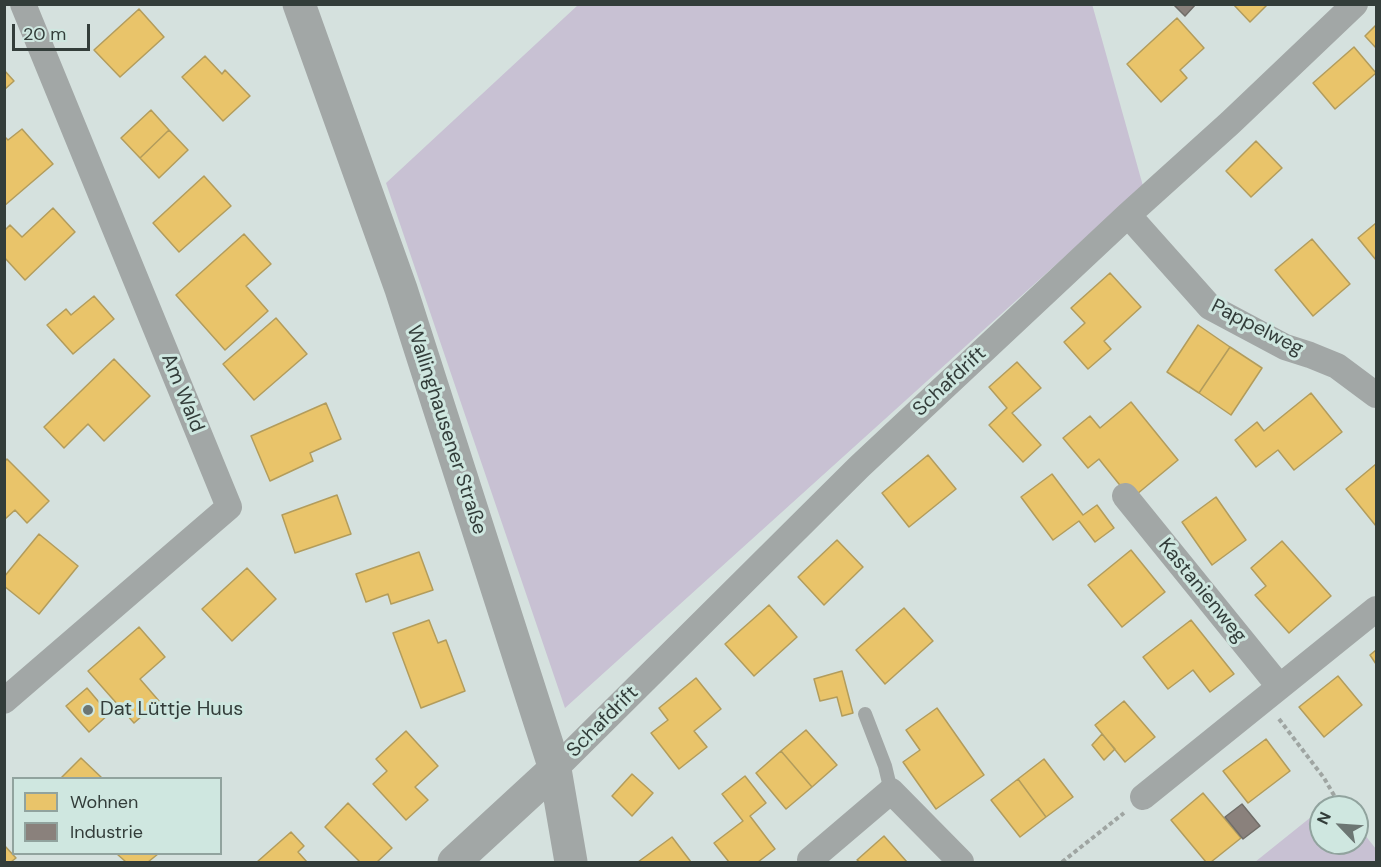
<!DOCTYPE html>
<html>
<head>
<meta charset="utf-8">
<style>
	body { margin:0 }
	#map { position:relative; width:1381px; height:867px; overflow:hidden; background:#d5e1de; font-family:"DM Sans",sans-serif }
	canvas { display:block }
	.frame { position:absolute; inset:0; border:6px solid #333d3a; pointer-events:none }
	.legend { position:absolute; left:12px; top:777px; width:210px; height:78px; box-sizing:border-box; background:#cfe7e0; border:2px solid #91a39e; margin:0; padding:8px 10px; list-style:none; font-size:18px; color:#333d3a }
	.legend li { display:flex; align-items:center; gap:12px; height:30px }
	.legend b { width:30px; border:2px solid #91a39e }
	.north { position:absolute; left:1309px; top:795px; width:60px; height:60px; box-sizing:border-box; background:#cfe7e0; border:2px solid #91a39e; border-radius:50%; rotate:295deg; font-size:16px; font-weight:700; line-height:24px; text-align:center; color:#333d3a }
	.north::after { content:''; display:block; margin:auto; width:21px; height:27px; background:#6c7673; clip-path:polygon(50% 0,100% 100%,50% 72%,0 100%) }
	.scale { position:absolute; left:12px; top:24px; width:78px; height:27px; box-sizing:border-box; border:3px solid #333d3a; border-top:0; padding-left:8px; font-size:18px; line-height:21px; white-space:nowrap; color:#333d3a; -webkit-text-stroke:4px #cfe7e0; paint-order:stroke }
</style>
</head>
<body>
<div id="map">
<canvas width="1381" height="867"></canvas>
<div class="frame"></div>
<ul class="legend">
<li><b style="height:16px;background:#e9c46a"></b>Wohnen</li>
<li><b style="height:16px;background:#8a817c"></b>Industrie</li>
</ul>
<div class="north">N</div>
<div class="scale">20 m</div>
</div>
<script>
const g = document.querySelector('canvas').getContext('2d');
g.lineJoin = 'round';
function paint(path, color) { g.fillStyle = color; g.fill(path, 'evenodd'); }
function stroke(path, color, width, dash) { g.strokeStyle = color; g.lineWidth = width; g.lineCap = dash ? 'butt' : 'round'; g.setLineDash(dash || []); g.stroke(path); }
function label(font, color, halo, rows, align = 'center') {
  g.font = font + ' "DM Sans",sans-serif'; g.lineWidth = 6; g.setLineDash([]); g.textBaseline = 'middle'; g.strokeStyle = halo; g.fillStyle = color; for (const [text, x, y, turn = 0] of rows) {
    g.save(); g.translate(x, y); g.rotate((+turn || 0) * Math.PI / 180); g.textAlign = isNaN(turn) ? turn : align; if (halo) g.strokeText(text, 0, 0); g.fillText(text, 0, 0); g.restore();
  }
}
paint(new Path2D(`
	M 1092,4 L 1143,186 L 565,708 L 386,183 L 578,5 Z
	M 1321,809 L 1321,843 L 1357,843 L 1357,825 L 1376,849 L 1376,862 L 1255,862 Z`), '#c8c1d3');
const homes = new Path2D(`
	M 1233,4 L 1268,4 L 1250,22 Z
	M 139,9 L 164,37 L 120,77 L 94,50 Z
	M 1177,18 L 1204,48 L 1180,70 L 1187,78 L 1161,102 L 1127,64 Z
	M 1376,25 L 1376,48 L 1365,36 Z
	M 1354,47 L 1376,73 L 1335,109 L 1313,83 Z
	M 205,56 L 222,74 L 225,70 L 250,96 L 223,121 L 182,77 Z
	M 4,70 L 14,81 L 4,90 Z
	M 151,110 L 169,130 L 140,158 L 121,138 Z
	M 22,129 L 53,164 L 4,206 L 4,136 L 8,140 Z
	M 169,130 L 188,150 L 159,178 L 140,158 Z
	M 1256,141 L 1282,168 L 1251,197 L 1226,171 Z
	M 204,176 L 231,206 L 179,252 L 153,223 Z
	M 53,208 L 75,232 L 25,280 L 4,257 L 4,231 L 10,225 L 22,237 Z
	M 1376,223 L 1376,260 L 1358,238 Z
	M 244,234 L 271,264 L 246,286 L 268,311 L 225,350 L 176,295 Z
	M 1312,239 L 1350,284 L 1313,316 L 1275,270 Z
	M 1110,273 L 1141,307 L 1104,341 L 1111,349 L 1088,369 L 1064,342 L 1085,323 L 1071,308 Z
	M 94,296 L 114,319 L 73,354 L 47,325 L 66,309 L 71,315 Z
	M 276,318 L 307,354 L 254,400 L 223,364 Z
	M 1198,325 L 1230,347 L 1199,393 L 1167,372 Z
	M 1230,347 L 1262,368 L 1231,415 L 1199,393 Z
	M 114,359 L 150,396 L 104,441 L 88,424 L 64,448 L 44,427 Z
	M 1017,362 L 1041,388 L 1012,413 L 1041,445 L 1023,462 L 989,425 L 1007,408 L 989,387 Z
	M 1311,393 L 1342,432 L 1294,470 L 1278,450 L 1256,467 L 1235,440 L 1257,422 L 1264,431 Z
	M 1131,402 L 1178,460 L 1131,499 L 1099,459 L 1088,468 L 1063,438 L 1090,416 L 1100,428 Z
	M 326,403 L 341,439 L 310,453 L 313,461 L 270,481 L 251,436 Z
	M 928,455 L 956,489 L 909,527 L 882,493 Z
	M 7,459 L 49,501 L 27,523 L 15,510 L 4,520 L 4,462 Z
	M 1376,464 L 1376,526 L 1346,489 Z
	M 1052,474 L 1083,515 L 1097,505 L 1114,528 L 1095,542 L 1079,521 L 1053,540 L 1021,497 Z
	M 337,495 L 351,534 L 295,553 L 282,515 Z
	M 1216,497 L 1246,540 L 1212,565 L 1182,522 Z
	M 39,534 L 78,566 L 39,614 L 4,586 L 4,577 Z
	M 837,540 L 863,567 L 824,605 L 798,577 Z
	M 1282,541 L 1331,596 L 1289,633 L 1255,595 L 1266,586 L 1251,568 Z
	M 1131,550 L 1165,592 L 1122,627 L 1088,585 Z
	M 419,552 L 433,590 L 391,604 L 388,594 L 366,602 L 356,574 Z
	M 247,568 L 276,599 L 232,641 L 202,609 Z
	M 769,605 L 797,637 L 754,676 L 725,644 Z
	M 904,608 L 933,641 L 885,684 L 856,650 Z
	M 429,620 L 438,643 L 446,640 L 465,691 L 421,708 L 393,633 Z
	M 1191,620 L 1234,674 L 1210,692 L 1193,670 L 1168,689 L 1143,657 Z
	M 139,627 L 165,657 L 140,679 L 159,701 L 134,723 L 88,671 Z
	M 1376,650 L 1376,664 L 1370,655 Z
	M 842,671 L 853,713 L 842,716 L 837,697 L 820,701 L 814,679 Z
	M 1338,676 L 1362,705 L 1324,737 L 1299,707 Z
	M 696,678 L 721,709 L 694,731 L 707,747 L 679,769 L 651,733 L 668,720 L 659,708 Z
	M 87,688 L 109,714 L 89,732 L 66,706 Z
	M 1124,701 L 1155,737 L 1125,762 L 1095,725 Z
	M 937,708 L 984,775 L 936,809 L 903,762 L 920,750 L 906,730 Z
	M 806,730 L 837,765 L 812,787 L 781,751 Z
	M 406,731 L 438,766 L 415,787 L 428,800 L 406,820 L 373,784 L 387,771 L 376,759 Z
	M 1102,734 L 1115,749 L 1104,760 L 1092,745 Z
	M 1266,739 L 1290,771 L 1248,803 L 1223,771 Z
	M 781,751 L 812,787 L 786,809 L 756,773 Z
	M 81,758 L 102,778 L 61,778 Z
	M 1044,759 L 1073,797 L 1046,817 L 1018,779 Z
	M 632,774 L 653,793 L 632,816 L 612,796 Z
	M 745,776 L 766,803 L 750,816 L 775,849 L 758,862 L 729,862 L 714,843 L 743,821 L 722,794 Z
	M 1018,779 L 1046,817 L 1020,837 L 991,800 Z
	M 1203,793 L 1241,838 L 1211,862 L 1206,862 L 1171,820 Z
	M 348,803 L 392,848 L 377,862 L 360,862 L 325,827 Z
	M 291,832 L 304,846 L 298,852 L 307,862 L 257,862 Z
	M 884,836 L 907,862 L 860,862 L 857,860 Z
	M 672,837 L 691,862 L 638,862 Z
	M 4,845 L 16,858 L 11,862 L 4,862 Z
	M 117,854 L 158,854 L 148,862 L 126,862 Z`);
paint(homes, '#e9c46a');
stroke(homes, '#b29c5c', 1.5);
const industry = new Path2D(`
	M 1173,4 L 1196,4 L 1185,16 Z
	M 1242,804 L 1260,826 L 1243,839 L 1225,817 Z`);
paint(industry, '#8a817c');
stroke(industry, '#706d68', 1.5);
stroke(new Path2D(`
	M 1279,719 L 1324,778 L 1335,797
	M 1062,862 L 1124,813`), '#9fa5a2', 4, [4.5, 3]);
stroke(new Path2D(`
	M 865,714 L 885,766 L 891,791`), '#a2a7a6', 14);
stroke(new Path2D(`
	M 1128,215 L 1210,307 L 1285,347 L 1310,355 L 1337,366 L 1376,395
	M 1125,496 L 1279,686
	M 4,701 L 229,507 L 23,4
	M 555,769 L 859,467 L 1128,215 L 1230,123 L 1355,4
	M 1143,797 L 1376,609
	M 810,860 L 891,791 L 961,862`), '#a2a7a6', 26);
stroke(new Path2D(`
	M 299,4 L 401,289 L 555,769 L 571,862
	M 454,862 L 555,769`), '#a2a7a6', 33);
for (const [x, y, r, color] of [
	[88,710,6,"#6c7673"]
]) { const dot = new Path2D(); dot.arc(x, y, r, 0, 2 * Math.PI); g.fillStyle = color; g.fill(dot); stroke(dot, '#cfe7e0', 2); }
label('20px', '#333d3a', '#cfe7e0', [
	["Pappelweg",1257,328,27],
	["Schafdrift",950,382,-43],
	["Am Wald",182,393,68],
	["Wallinghausener Straße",446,430,72],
	["Kastanienweg",1202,591,51],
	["Schafdrift",603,722,-45]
]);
label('20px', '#333d3a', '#cfe7e0', [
	["Dat Lüttje Huus",100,710]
], 'left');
</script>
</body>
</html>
